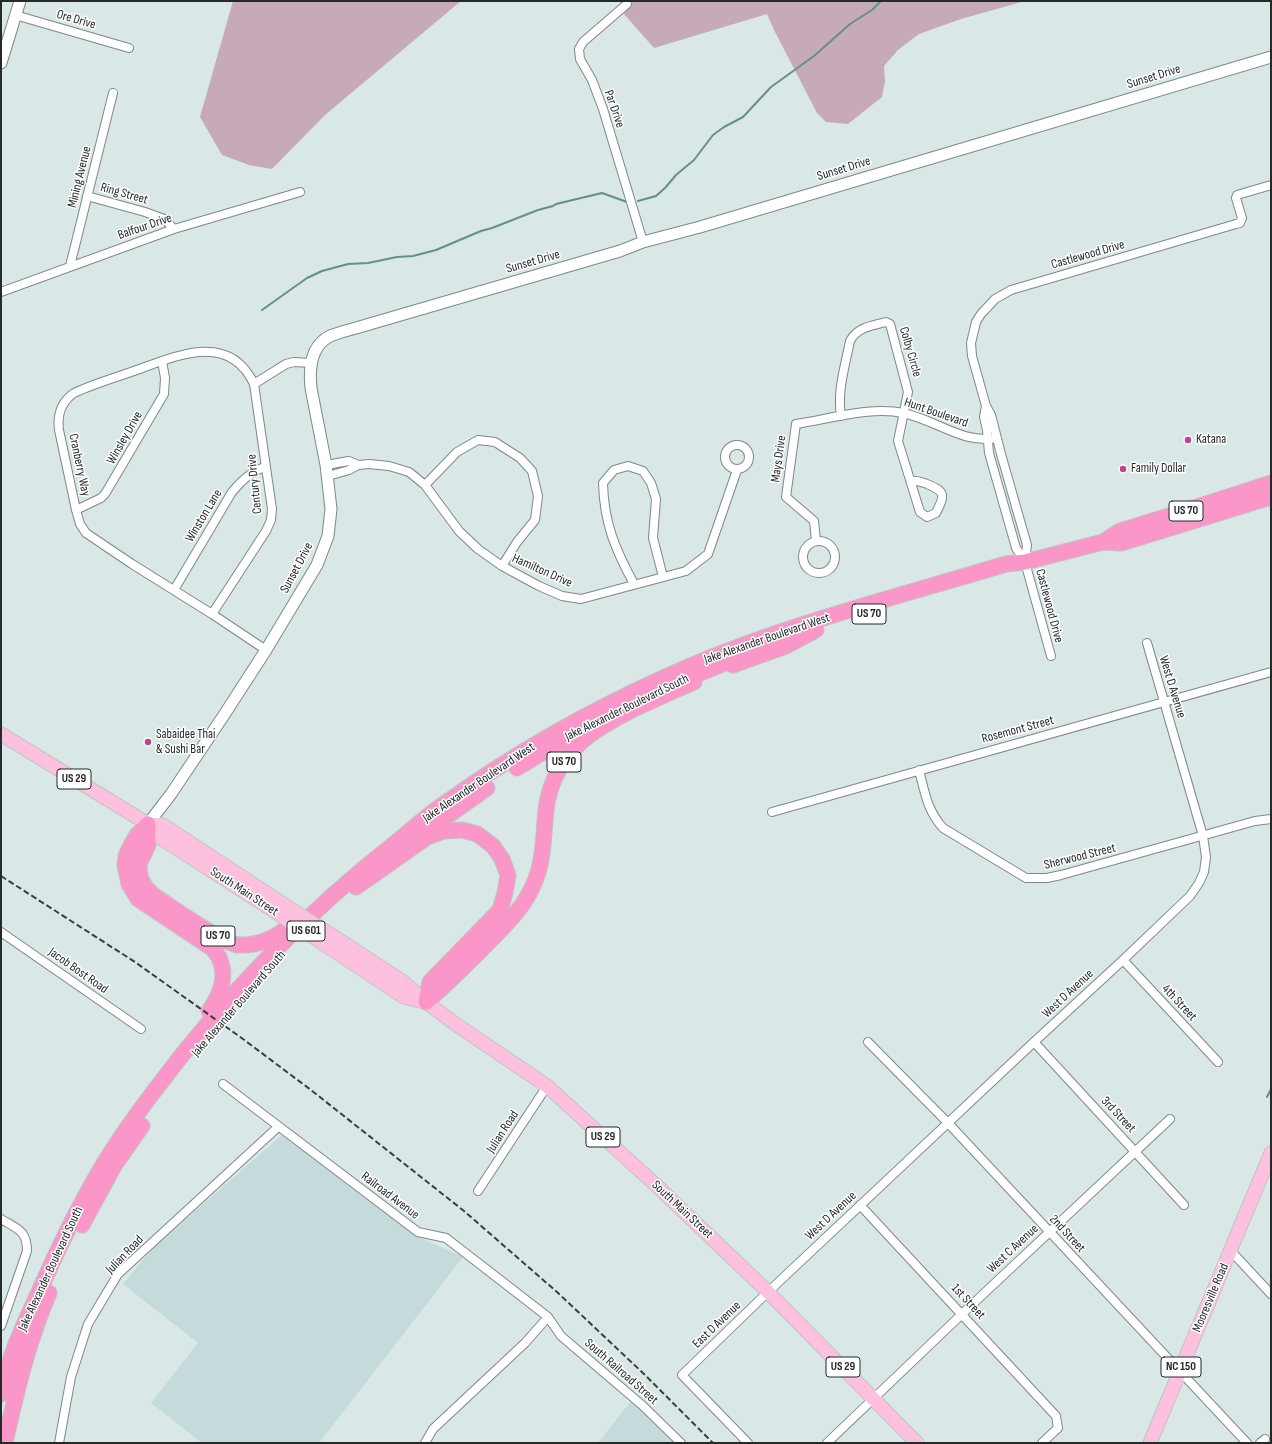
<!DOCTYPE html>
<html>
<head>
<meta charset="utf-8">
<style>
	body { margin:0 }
	#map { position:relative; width:1272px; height:1444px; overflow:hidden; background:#dae7e7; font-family:"Sofia Sans Condensed",sans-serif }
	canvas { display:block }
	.frame { position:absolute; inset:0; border:2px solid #242929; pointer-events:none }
</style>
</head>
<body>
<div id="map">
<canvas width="1272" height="1444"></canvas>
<div class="frame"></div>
</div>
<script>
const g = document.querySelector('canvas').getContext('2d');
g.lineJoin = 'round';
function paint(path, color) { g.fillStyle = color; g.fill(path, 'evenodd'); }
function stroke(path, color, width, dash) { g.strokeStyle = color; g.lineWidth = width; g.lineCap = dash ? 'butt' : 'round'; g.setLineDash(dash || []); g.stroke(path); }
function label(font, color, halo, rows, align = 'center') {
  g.font = font + ' "Sofia Sans Condensed",sans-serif'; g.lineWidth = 3; g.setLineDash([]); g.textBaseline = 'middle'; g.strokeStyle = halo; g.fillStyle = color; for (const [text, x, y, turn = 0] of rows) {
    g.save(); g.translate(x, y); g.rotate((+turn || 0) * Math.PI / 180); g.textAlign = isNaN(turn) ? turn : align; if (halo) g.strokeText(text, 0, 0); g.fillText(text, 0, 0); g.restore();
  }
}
paint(new Path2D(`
	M 282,1135 L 420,1238 L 463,1257 L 319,1443 L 202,1443 L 151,1403 L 198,1343 L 123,1284 L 154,1247 Z
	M 636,1395 L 682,1443 L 598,1443 Z`), '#c4dadb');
paint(new Path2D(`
	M 233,1 L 461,1 L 325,115 L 272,169 L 249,165 L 222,155 L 200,117 Z
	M 620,1 L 1025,1 L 961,19 L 919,34 L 898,50 L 884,66 L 885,81 L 882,97 L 848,124 L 826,122 L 817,113 L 774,30 L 767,14 L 654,48 L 624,14 Z`), '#c7aab7');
stroke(new Path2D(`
	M 638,201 L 656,196 L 665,188 L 676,175 L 694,160 L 713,135 L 724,127 L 743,117 L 771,87 L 814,56 L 850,24 L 872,10 L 881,1
	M 262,310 L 307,278 L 322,271 L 348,264 L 368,263 L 397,257 L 413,256 L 436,250 L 481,231 L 492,228 L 538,210 L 553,206 L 556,204 L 602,193 L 627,202
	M 1267,1097 L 1271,1089`), '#668e8e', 2);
const street = new Path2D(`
	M 627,4 L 583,42 L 579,49 L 580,59 L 592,80 L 603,109 L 643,242
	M 15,15 L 129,48
	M 87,196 L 145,212 L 164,219 L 174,229
	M 70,266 L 113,93
	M 1,292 L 174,229 L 300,192
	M 254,384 L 286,364 L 294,362 L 311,363
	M 986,406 L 984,417 L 987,430 L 989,453 L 1016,548 L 1025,562 L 1051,656
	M 841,416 C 837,391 845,366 850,341 C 857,327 872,326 886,322 L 890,324 L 908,392 L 898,441 L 920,512 L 927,517 L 936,513 C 945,495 946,492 927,484 C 921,482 917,480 911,481
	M725 457a12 12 0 1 1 24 0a12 12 0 1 1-24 0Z
	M 326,465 L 349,461 L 358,465
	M 328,476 L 349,470 L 358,465 L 369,464 L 389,466 L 409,472 L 425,485 L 459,531 L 478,549 L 502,566 L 539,586 L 562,596 L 581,599 L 686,571 L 708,554 L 737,470
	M 425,485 L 457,452 L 478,440 L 495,442 L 520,458 L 532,471 L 538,496 L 535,520 L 517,542 L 502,566
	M 76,510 L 101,498 L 105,494 L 164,394 L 165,378 L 162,361
	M 816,541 L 814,521 L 786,497 L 796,424 C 829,419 872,406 903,413 C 937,420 961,444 997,438
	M803 557a16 16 0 1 1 32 0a16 16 0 1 1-32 0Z
	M 1025,562 L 1027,545 L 1001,454 L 991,415 L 986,406 L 972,356 L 971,343 L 976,322 L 981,314 L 995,299 L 1011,290 L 1236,224 L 1240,223 L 1242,218 L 1236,198 L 1237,195 L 1271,185
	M 634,584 C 615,549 604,523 603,483 L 614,470 L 628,466 L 643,471 L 651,483 L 656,499 L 653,538 L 663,577
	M 174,590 L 232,492 C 241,481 251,471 265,467
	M 212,614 L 266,531 L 271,520 L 272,509 L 254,384 C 229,331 176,356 134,371 C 114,378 93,384 74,393 C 61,402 57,414 59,430 L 76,510 L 80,524 L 86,533 L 132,564 L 212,614 L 266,650
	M 919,770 C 925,793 927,810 943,828 L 1026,878 L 1047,878 L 1061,875 L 1255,821 L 1271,819
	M 772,812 L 1271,672
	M 1,932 L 141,1029
	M 1123,960 L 1218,1062
	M 868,1042 L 948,1123 L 1247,1443
	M 1034,1042 L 1184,1205
	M 223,1084 L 418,1232 L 446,1238 L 548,1317 L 561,1336 L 642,1405 L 681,1443
	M 478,1191 L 547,1086
	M 860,1205 L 1056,1416 L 1058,1428 L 1042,1443
	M 1,1219 C 17,1229 27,1230 27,1251 L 1,1326
	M 1230,1250 L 1271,1294
	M 59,1443 L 71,1377 L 88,1324 L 118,1274 L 278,1127
	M 425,1443 L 433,1429 L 525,1343 L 548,1317
	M 748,1443 L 682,1375 L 768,1292 L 1034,1042 L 1123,960 L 1190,896 L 1199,883 L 1204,872 L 1206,857 L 1203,836 L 1147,643
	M 827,1443 L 962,1314 L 1170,1119
	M 1260,1443 L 1265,1439`);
const secondary = new Path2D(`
	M 1,63 L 20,1
	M 148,824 L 171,794 L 224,715 L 266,650 L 317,565 L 328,536 L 331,509 L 326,465 L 311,388 C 309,369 310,346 330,336 C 338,333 348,330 356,328 L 620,251 L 643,242 L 700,227 L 1271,57`);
const primary = new Path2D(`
	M 1,734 L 148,824 L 156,835 L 274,911
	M 148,824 L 163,825 L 280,902
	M 336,938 L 402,981 L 426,1002 L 454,1023 L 547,1086 L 658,1187 L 768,1292 L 917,1443
	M 330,948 L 404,997 L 424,1002
	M 1150,1443 L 1271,1153`);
const highway = new Path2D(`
	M 1103,542 L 1120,531 L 1175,514 L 1271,483
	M 733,665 L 786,646 L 816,630
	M 681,681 L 740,657
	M 517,768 L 568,737
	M 148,824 L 137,835 L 130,847 L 126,856 L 125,866 L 129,884 L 138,899 L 213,949 C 215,952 219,956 220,960 C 227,977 220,996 209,1011
	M 148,824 L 148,845 L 139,864 L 140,877 L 146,888 L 153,895 C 169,905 221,943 238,945 C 256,946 275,939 289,926
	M 422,834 L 487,788
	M 356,887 L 427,837 L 444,831 L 462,830 L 477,834 L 493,846 L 502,859 L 508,875 L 505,893 L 500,910 L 430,982 L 426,1002
	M 426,1002 C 445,986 462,969 479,952 C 500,930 524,910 535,881 C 545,857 543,829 547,803 C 557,751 592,730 636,708 C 656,699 675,690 694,682
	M 82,1225 L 114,1166 L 142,1126
	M 1,1394 C 4,1383 7,1372 10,1361 C 18,1335 31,1310 42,1285 C 55,1256 68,1227 84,1199 C 104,1160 129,1124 155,1090 C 225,996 307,912 399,840 C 415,827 430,813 447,802 C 514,754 586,713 661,679 C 771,628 890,599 1006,564 L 1025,562 L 1103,542 L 1121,543 L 1271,497
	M 4,1443 L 6,1438 C 17,1389 29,1339 49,1293`);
stroke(street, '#7d8889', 10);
stroke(secondary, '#7d8889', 13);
stroke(primary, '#c2c3c3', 15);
stroke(highway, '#c2c3c3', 17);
stroke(street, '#fff', 8);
stroke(secondary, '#fff', 11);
stroke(primary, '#fdc0de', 13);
stroke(highway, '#fb96c8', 15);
stroke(new Path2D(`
	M 1,876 L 135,962 L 243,1039 L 311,1090 L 464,1211 L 557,1292 L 644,1374 L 713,1443`), '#393f3f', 2, [6, 3]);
const primaryBridge = new Path2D(`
	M 280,902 L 336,938
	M 274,911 L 330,948`);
stroke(primaryBridge, '#c2c3c3', 15, []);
stroke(primaryBridge, '#fdc0de', 13);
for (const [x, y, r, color] of [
	[1188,440,4,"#c4428b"],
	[1123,469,4,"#c4428b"],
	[148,742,4,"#c4428b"]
]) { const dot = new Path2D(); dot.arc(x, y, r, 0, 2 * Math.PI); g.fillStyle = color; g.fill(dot); stroke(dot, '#fff', 1.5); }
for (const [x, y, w] of [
	[1186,511,34],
	[869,614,34],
	[564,762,34],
	[74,779,34],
	[306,931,38],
	[218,936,34],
	[603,1137,34],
	[843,1367,34],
	[1181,1367,40]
]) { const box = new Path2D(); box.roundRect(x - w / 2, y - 10, w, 20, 3); g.fillStyle = '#fff'; g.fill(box); stroke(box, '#242929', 1); }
label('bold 12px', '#242929', null, [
	["US 70",1186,511],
	["US 70",869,614],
	["US 70",564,762],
	["US 29",74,779],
	["US 601",306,931],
	["US 70",218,936],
	["US 29",603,1137],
	["US 29",843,1367],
	["NC 150",1181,1367]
]);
label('13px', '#242929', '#fff', [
	["Ore Drive",76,20,16],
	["Sunset Drive",1154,77,-17],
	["Par Drive",614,109,71],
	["Sunset Drive",844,169,-17],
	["Mining Avenue",80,177,-76],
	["Ring Street",124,194,16],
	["Balfour Drive",145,227,-19],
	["Castlewood Drive",1088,255,-16],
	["Sunset Drive",533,262,-16],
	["Colby Circle",910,352,74],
	["Hunt Boulevard",936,413,19],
	["Winsley Drive",125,438,-60],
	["Mays Drive",779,459,-82],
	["Cranberry Way",79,465,78],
	["Century Drive",255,484,-96],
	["Winston Lane",204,516,-59],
	["Sunset Drive",297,568,-62],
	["Hamilton Drive",542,571,24],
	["Castlewood Drive",1049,606,75],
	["Jake Alexander Boulevard West",767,639,-19],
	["West D Avenue",1172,687,73],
	["Jake Alexander Boulevard South",627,708,-26],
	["Rosemont Street",1018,730,-15],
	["Jake Alexander Boulevard West",479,783,-34],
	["Sherwood Street",1080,857,-14],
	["South Main Street",244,892,33],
	["Jacob Bost Road",78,971,35],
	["West D Avenue",1068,994,-43],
	["4th Street",1179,1003,47],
	["Jake Alexander Boulevard South",239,1004,-49],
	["3rd Street",1118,1115,47],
	["Julian Road",503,1132,-57],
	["Railroad Avenue",390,1196,37],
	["South Main Street",682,1210,43],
	["West D Avenue",831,1216,-43],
	["2nd Street",1067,1234,47],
	["West C Avenue",1013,1249,-43],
	["Julian Road",125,1255,-46],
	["Jake Alexander Boulevard South",51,1269,-65],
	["Mooresville Road",1211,1298,-67],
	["1st Street",968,1302,47],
	["East D Avenue",717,1325,-44],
	["South Railroad Street",621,1372,41]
]);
label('13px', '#242929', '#fff', [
	["Katana",1196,440],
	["Family Dollar",1131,469],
	["Sabaidee Thai",156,735],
	["& Sushi Bar",156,750]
], 'left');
</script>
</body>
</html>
